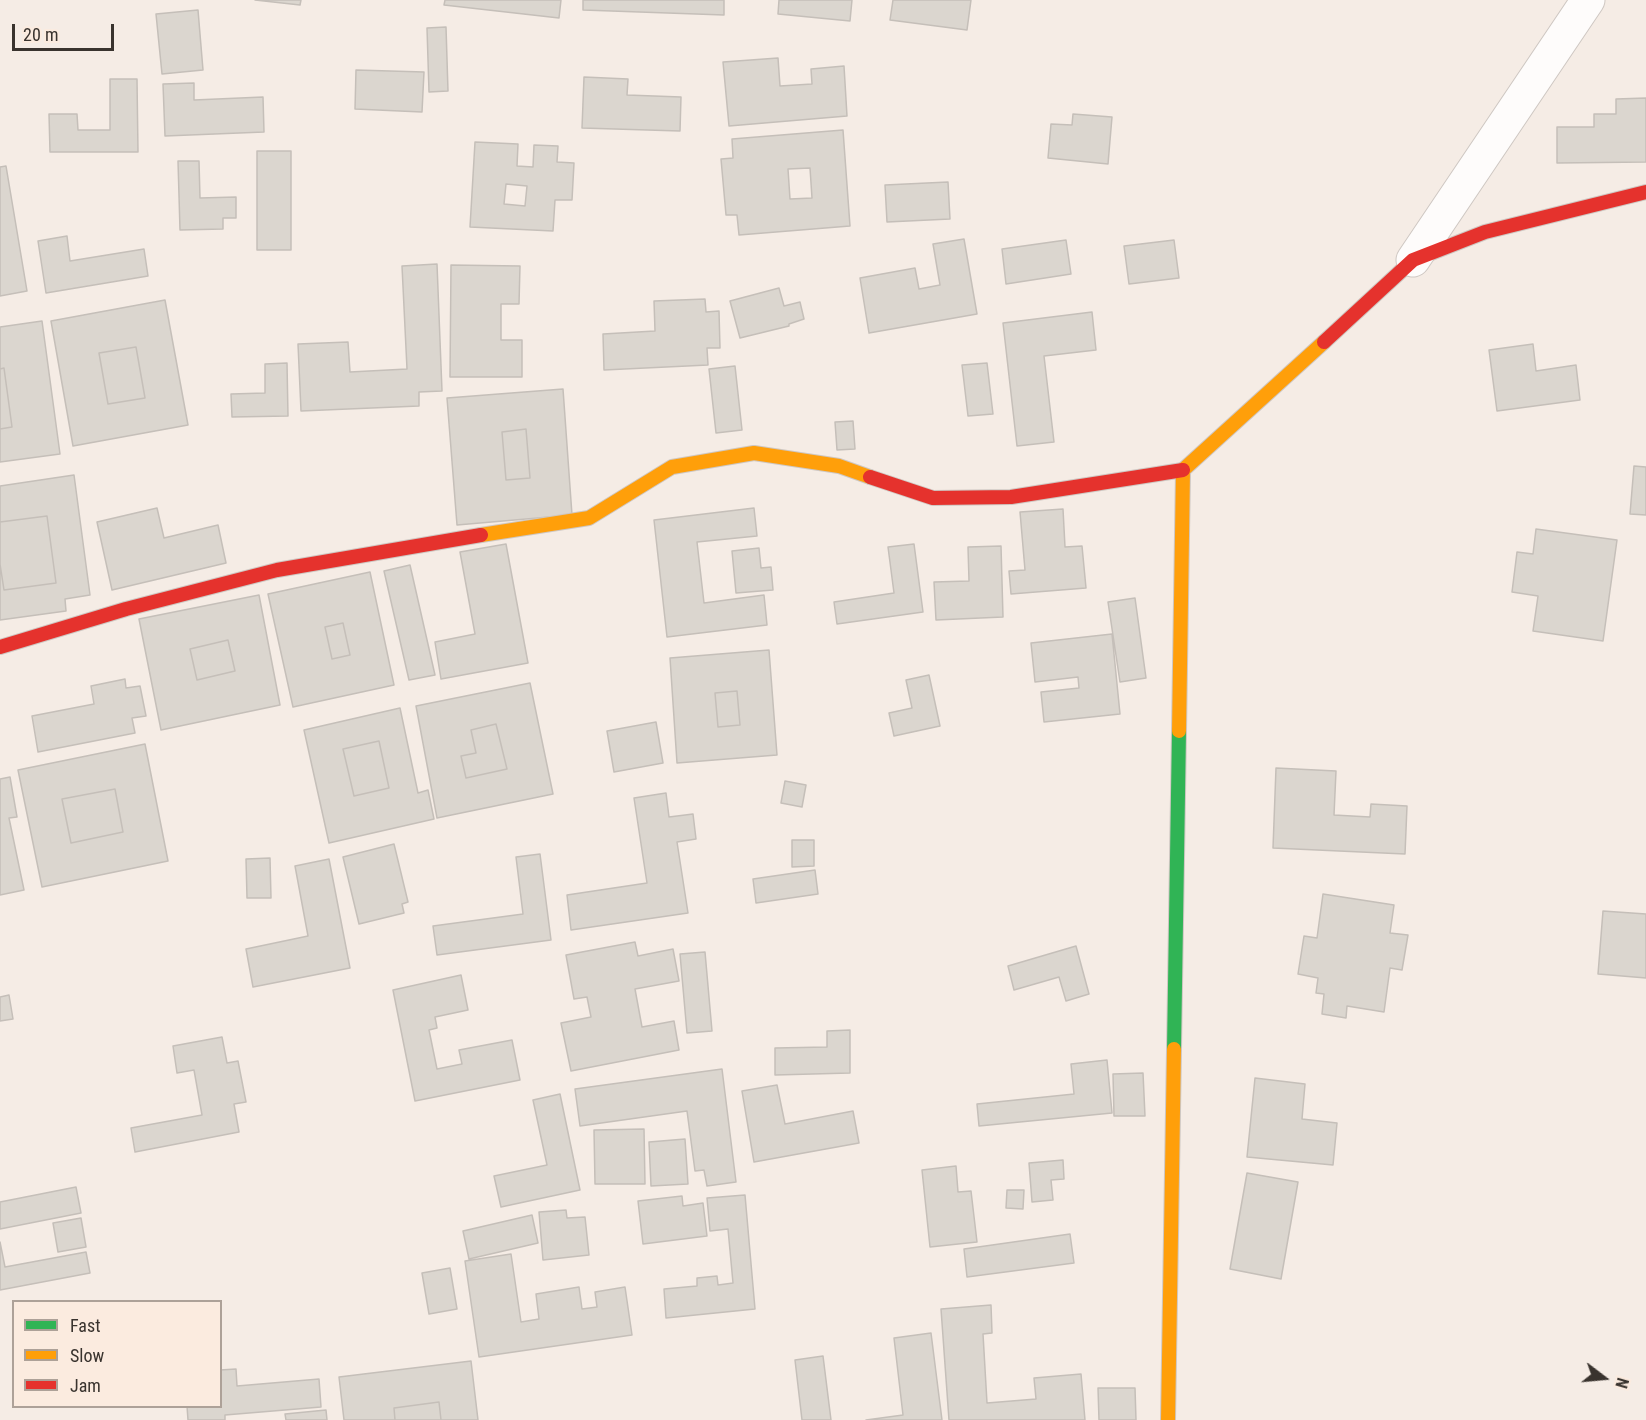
<!DOCTYPE html>
<html>
<head>
<meta charset="utf-8">
<style>
	body { margin:0 }
	#map { position:relative; width:1646px; height:1420px; overflow:hidden; background:#f5ece5; font-family:"Roboto Condensed",sans-serif }
	canvas { display:block }
	.legend { position:absolute; left:12px; top:1300px; width:210px; height:108px; box-sizing:border-box; background:#fbebdf; border:2px solid #ada198; margin:0; padding:8px 10px; list-style:none; font-size:18px; color:#39332e }
	.legend li { display:flex; align-items:center; gap:12px; height:30px }
	.legend b { width:30px; border:2px solid #ada198 }
	.north { position:absolute; left:1574px; top:1348px; width:60px; height:60px; -webkit-text-stroke:4px #fbebdf; paint-order:stroke; rotate:106deg; font-size:16px; font-weight:700; line-height:24px; text-align:center; color:#39332e }
	.north::after { content:''; display:block; margin:auto; width:21px; height:27px; background:#39332e; clip-path:polygon(50% 0,100% 100%,50% 72%,0 100%) }
	.scale { position:absolute; left:12px; top:24px; width:102px; height:27px; box-sizing:border-box; border:3px solid #39332e; border-top:0; padding-left:8px; font-size:18px; line-height:21px; white-space:nowrap; color:#39332e; -webkit-text-stroke:4px #fbebdf; paint-order:stroke }
</style>
</head>
<body>
<div id="map">
<canvas width="1646" height="1420"></canvas>
<ul class="legend">
<li><b style="height:8px;background:#30b455"></b>Fast</li>
<li><b style="height:8px;background:#ff9f0a"></b>Slow</li>
<li><b style="height:8px;background:#e5322d"></b>Jam</li>
</ul>
<div class="north">N</div>
<div class="scale">20 m</div>
</div>
<script>
const g = document.querySelector('canvas').getContext('2d');
g.lineJoin = 'round';
function paint(path, color) { g.fillStyle = color; g.fill(path, 'evenodd'); }
function stroke(path, color, width, dash) { g.strokeStyle = color; g.lineWidth = width; g.lineCap = dash ? 'butt' : 'round'; g.setLineDash(dash || []); g.stroke(path); }
const building = new Path2D(`
	M 255,0 L 301,0 L 300,5 Z
	M 445,0 L 561,0 L 559,18 L 444,5 Z
	M 583,0 L 724,0 L 724,15 L 583,10 Z
	M 779,0 L 852,0 L 850,21 L 778,14 Z
	M 893,0 L 971,0 L 967,30 L 890,20 Z
	M 198,10 L 203,70 L 162,74 L 156,14 Z
	M 446,27 L 448,91 L 429,92 L 427,28 Z
	M 778,58 L 780,86 L 812,84 L 811,69 L 844,66 L 847,116 L 729,126 L 723,62 Z
	M 356,70 L 424,72 L 422,112 L 355,109 Z
	M 584,77 L 628,79 L 627,95 L 681,97 L 680,131 L 582,128 Z
	M 110,79 L 137,79 L 138,152 L 50,152 L 49,114 L 77,114 L 78,130 L 110,130 Z
	M 194,83 L 194,100 L 263,97 L 264,132 L 165,136 L 163,84 Z
	M 1646,98 L 1646,162 L 1557,163 L 1557,127 L 1594,127 L 1594,114 L 1616,114 L 1616,99 Z
	M 1073,114 L 1112,117 L 1108,164 L 1048,158 L 1051,124 L 1072,125 Z
	M 843,130 L 850,226 L 739,235 L 737,215 L 726,215 L 721,159 L 733,158 L 732,139 ZM 810,168 L 812,198 L 790,199 L 788,169 Z
	M 475,142 L 518,144 L 517,166 L 533,167 L 534,145 L 558,146 L 557,162 L 574,163 L 572,200 L 555,200 L 553,231 L 470,227 ZM 506,184 L 527,186 L 525,206 L 504,204 Z
	M 257,151 L 291,151 L 291,250 L 257,250 Z
	M 178,161 L 199,161 L 200,198 L 236,197 L 236,218 L 223,218 L 223,229 L 180,230 Z
	M 6,166 L 27,291 L 0,296 L 0,167 Z
	M 948,182 L 950,219 L 887,222 L 885,185 Z
	M 67,236 L 70,261 L 144,249 L 148,276 L 46,293 L 38,241 Z
	M 964,239 L 977,314 L 869,333 L 860,278 L 915,268 L 919,289 L 940,285 L 933,244 Z
	M 1066,240 L 1071,274 L 1006,284 L 1002,249 Z
	M 1174,240 L 1179,278 L 1129,284 L 1124,246 Z
	M 437,264 L 442,391 L 419,392 L 419,406 L 301,411 L 298,344 L 348,342 L 350,372 L 407,369 L 402,266 Z
	M 451,265 L 520,266 L 519,304 L 501,304 L 501,340 L 522,340 L 522,377 L 450,377 Z
	M 779,288 L 784,306 L 800,302 L 804,319 L 789,324 L 789,326 L 740,338 L 730,301 Z
	M 705,299 L 706,312 L 719,311 L 720,348 L 707,348 L 708,365 L 604,370 L 603,334 L 655,331 L 654,301 Z
	M 165,300 L 188,425 L 73,446 L 51,321 ZM 136,347 L 145,398 L 108,404 L 99,353 Z
	M 1092,312 L 1096,350 L 1044,356 L 1054,442 L 1017,446 L 1003,323 Z
	M 42,321 L 60,454 L 0,462 L 0,429 L 12,427 L 4,368 L 0,369 L 0,327 Z
	M 1533,344 L 1536,371 L 1576,365 L 1580,400 L 1497,411 L 1489,350 Z
	M 136,347 L 145,398 L 108,404 L 99,353 Z
	M 287,363 L 288,416 L 232,417 L 231,394 L 265,393 L 265,364 Z
	M 987,363 L 993,414 L 968,416 L 962,365 Z
	M 735,366 L 742,430 L 716,433 L 709,369 Z
	M 4,368 L 12,427 L 0,429 L 0,369 Z
	M 563,389 L 572,515 L 457,525 L 447,398 ZM 526,429 L 530,478 L 506,480 L 502,432 Z
	M 853,421 L 855,449 L 837,450 L 835,422 Z
	M 526,429 L 530,478 L 506,480 L 502,432 Z
	M 1634,466 L 1646,467 L 1646,515 L 1630,514 Z
	M 74,475 L 90,595 L 65,599 L 66,611 L 0,620 L 0,564 L 4,590 L 56,583 L 47,516 L 0,522 L 0,486 Z
	M 157,508 L 164,538 L 218,525 L 226,563 L 112,590 L 97,522 Z
	M 754,508 L 757,536 L 697,542 L 704,603 L 764,595 L 767,625 L 667,637 L 654,520 Z
	M 1063,509 L 1065,547 L 1082,546 L 1086,588 L 1011,594 L 1009,571 L 1025,570 L 1020,512 Z
	M 47,516 L 56,583 L 4,590 L 0,564 L 0,522 Z
	M 1536,529 L 1617,540 L 1603,641 L 1533,631 L 1538,596 L 1512,592 L 1517,552 L 1533,554 Z
	M 506,544 L 528,663 L 441,679 L 435,642 L 475,634 L 460,552 Z
	M 914,544 L 923,612 L 837,624 L 834,602 L 894,593 L 888,547 Z
	M 1001,546 L 1003,617 L 936,620 L 934,582 L 969,581 L 968,547 Z
	M 759,548 L 761,568 L 771,567 L 773,590 L 736,593 L 732,551 Z
	M 410,565 L 435,675 L 409,680 L 384,571 Z
	M 370,572 L 394,685 L 293,707 L 268,594 ZM 343,623 L 350,655 L 332,659 L 325,627 Z
	M 259,595 L 280,705 L 161,730 L 139,619 ZM 228,640 L 235,671 L 197,680 L 190,649 Z
	M 1135,598 L 1146,678 L 1120,682 L 1108,602 Z
	M 343,623 L 350,655 L 332,659 L 325,627 Z
	M 1112,634 L 1120,714 L 1044,722 L 1041,692 L 1079,688 L 1078,677 L 1035,682 L 1031,643 Z
	M 228,640 L 235,671 L 197,680 L 190,649 Z
	M 769,650 L 777,755 L 677,763 L 670,658 ZM 737,691 L 740,725 L 718,727 L 715,693 Z
	M 929,675 L 940,726 L 894,736 L 889,713 L 912,708 L 906,680 Z
	M 125,679 L 126,688 L 140,686 L 146,716 L 132,718 L 135,733 L 38,752 L 32,716 L 94,704 L 91,686 Z
	M 530,683 L 553,794 L 437,818 L 416,706 ZM 496,724 L 507,769 L 466,778 L 461,756 L 476,753 L 471,730 Z
	M 737,691 L 740,725 L 718,727 L 715,693 Z
	M 400,708 L 418,793 L 428,790 L 434,819 L 329,843 L 304,730 ZM 379,741 L 389,788 L 354,796 L 343,749 Z
	M 656,722 L 663,763 L 614,772 L 607,731 Z
	M 496,724 L 507,769 L 466,778 L 461,756 L 476,753 L 471,730 Z
	M 379,741 L 389,788 L 354,796 L 343,749 Z
	M 145,744 L 168,861 L 42,887 L 18,770 ZM 115,789 L 123,832 L 71,843 L 62,799 Z
	M 1276,768 L 1336,771 L 1334,815 L 1370,817 L 1371,804 L 1407,806 L 1405,854 L 1273,848 Z
	M 10,777 L 17,817 L 9,818 L 24,890 L 0,895 L 0,779 Z
	M 785,781 L 806,785 L 802,807 L 781,803 Z
	M 115,789 L 123,832 L 71,843 L 62,799 Z
	M 666,793 L 669,817 L 693,814 L 696,839 L 677,842 L 688,913 L 571,930 L 567,895 L 647,883 L 634,798 Z
	M 792,840 L 814,840 L 814,866 L 792,867 Z
	M 394,844 L 408,902 L 402,904 L 404,913 L 359,924 L 343,857 Z
	M 540,854 L 551,940 L 437,955 L 433,926 L 523,914 L 516,857 Z
	M 270,858 L 271,898 L 247,898 L 246,859 Z
	M 329,859 L 350,968 L 253,987 L 246,949 L 308,936 L 295,866 Z
	M 815,870 L 818,894 L 756,903 L 753,879 Z
	M 1323,894 L 1394,905 L 1390,933 L 1408,935 L 1402,970 L 1390,968 L 1384,1012 L 1347,1006 L 1346,1018 L 1322,1014 L 1324,994 L 1316,993 L 1318,978 L 1298,974 L 1304,936 L 1317,938 Z
	M 1603,911 L 1646,914 L 1646,978 L 1598,974 Z
	M 635,942 L 638,956 L 673,949 L 679,981 L 635,989 L 642,1027 L 674,1021 L 679,1050 L 571,1071 L 561,1023 L 591,1017 L 587,997 L 574,999 L 566,955 Z
	M 1076,946 L 1089,994 L 1066,1001 L 1059,977 L 1014,990 L 1008,966 Z
	M 705,952 L 712,1031 L 687,1033 L 680,954 Z
	M 461,975 L 468,1010 L 435,1017 L 437,1028 L 429,1030 L 437,1069 L 462,1064 L 459,1050 L 512,1040 L 520,1080 L 415,1101 L 393,990 Z
	M 9,995 L 13,1019 L 0,1021 L 0,997 Z
	M 850,1030 L 850,1073 L 775,1075 L 775,1048 L 827,1047 L 827,1031 Z
	M 222,1037 L 227,1063 L 238,1061 L 246,1102 L 234,1104 L 239,1132 L 135,1152 L 131,1128 L 202,1115 L 194,1070 L 177,1073 L 173,1046 Z
	M 1107,1060 L 1112,1113 L 979,1126 L 977,1104 L 1074,1094 L 1071,1064 Z
	M 722,1069 L 736,1182 L 707,1186 L 704,1170 L 695,1171 L 687,1111 L 580,1126 L 575,1089 Z
	M 1143,1073 L 1145,1116 L 1114,1116 L 1113,1074 Z
	M 1255,1078 L 1305,1084 L 1302,1119 L 1337,1123 L 1333,1165 L 1247,1157 Z
	M 777,1085 L 785,1124 L 853,1111 L 859,1143 L 754,1162 L 742,1091 Z
	M 560,1094 L 580,1190 L 501,1207 L 494,1176 L 547,1165 L 533,1100 Z
	M 644,1129 L 645,1184 L 595,1184 L 594,1130 Z
	M 685,1139 L 688,1184 L 651,1186 L 649,1142 Z
	M 1063,1160 L 1064,1179 L 1051,1180 L 1053,1200 L 1032,1202 L 1029,1163 Z
	M 956,1166 L 958,1192 L 971,1191 L 977,1242 L 930,1247 L 922,1170 Z
	M 1247,1173 L 1298,1182 L 1281,1279 L 1230,1269 Z
	M 76,1187 L 81,1213 L 0,1229 L 0,1202 Z
	M 1007,1190 L 1024,1190 L 1023,1209 L 1006,1208 Z
	M 745,1195 L 755,1309 L 666,1318 L 664,1289 L 697,1286 L 697,1278 L 717,1276 L 718,1285 L 733,1283 L 728,1229 L 710,1231 L 707,1198 Z
	M 682,1196 L 683,1206 L 703,1203 L 707,1236 L 643,1244 L 638,1201 Z
	M 566,1210 L 567,1218 L 585,1217 L 589,1255 L 543,1260 L 539,1212 Z
	M 532,1215 L 538,1243 L 469,1259 L 463,1231 Z
	M 81,1218 L 86,1247 L 58,1252 L 53,1223 Z
	M 1070,1234 L 1074,1263 L 967,1277 L 964,1249 Z
	M 0,1242 L 5,1267 L 86,1252 L 90,1273 L 0,1290 Z
	M 511,1254 L 521,1322 L 539,1319 L 536,1294 L 579,1287 L 582,1309 L 597,1307 L 595,1292 L 625,1287 L 632,1335 L 479,1357 L 465,1261 Z
	M 450,1268 L 457,1309 L 429,1314 L 422,1273 Z
	M 991,1305 L 992,1333 L 983,1334 L 987,1403 L 1036,1399 L 1034,1378 L 1081,1374 L 1085,1420 L 949,1420 L 941,1309 Z
	M 931,1333 L 942,1420 L 866,1420 L 903,1415 L 894,1338 Z
	M 823,1356 L 831,1420 L 802,1420 L 795,1360 Z
	M 471,1361 L 478,1420 L 441,1420 L 439,1402 L 394,1408 L 395,1420 L 344,1420 L 339,1377 Z
	M 236,1369 L 237,1386 L 319,1379 L 321,1407 L 225,1415 L 225,1420 L 188,1420 L 187,1406 L 220,1406 L 220,1370 Z
	M 1098,1388 L 1135,1388 L 1136,1420 L 1099,1420 Z
	M 439,1402 L 441,1420 L 395,1420 L 394,1408 Z
	M 326,1410 L 327,1420 L 286,1420 L 285,1414 Z`);
paint(building, '#dbd6cf');
stroke(building, '#c5bfb9', 1.5);
const street = new Path2D(`
	M 1413,260 L 1588,0`);
const fast = new Path2D(`
	M 1174,1049 L 1179,731`);
const slow = new Path2D(`
	M 481,535 L 589,518 L 672,467 L 754,453 L 839,466 L 870,477
	M 1179,731 L 1183,470 L 1324,342
	M 1168,1420 L 1174,1049`);
const jam = new Path2D(`
	M 1324,342 L 1413,260 L 1485,232 L 1646,192
	M 870,477 L 933,498 L 1011,497 L 1183,470
	M 0,647 L 126,609 L 277,570 L 481,535`);
stroke(street, '#cec7c2', 35);
stroke(fast, '#cec7c2', 16);
stroke(slow, '#cec7c2', 16);
stroke(jam, '#cec7c2', 16);
stroke(street, '#fefcfb', 33);
stroke(fast, '#30b455', 14);
stroke(slow, '#ff9f0a', 14);
stroke(jam, '#e5322d', 14);
</script>
</body>
</html>
